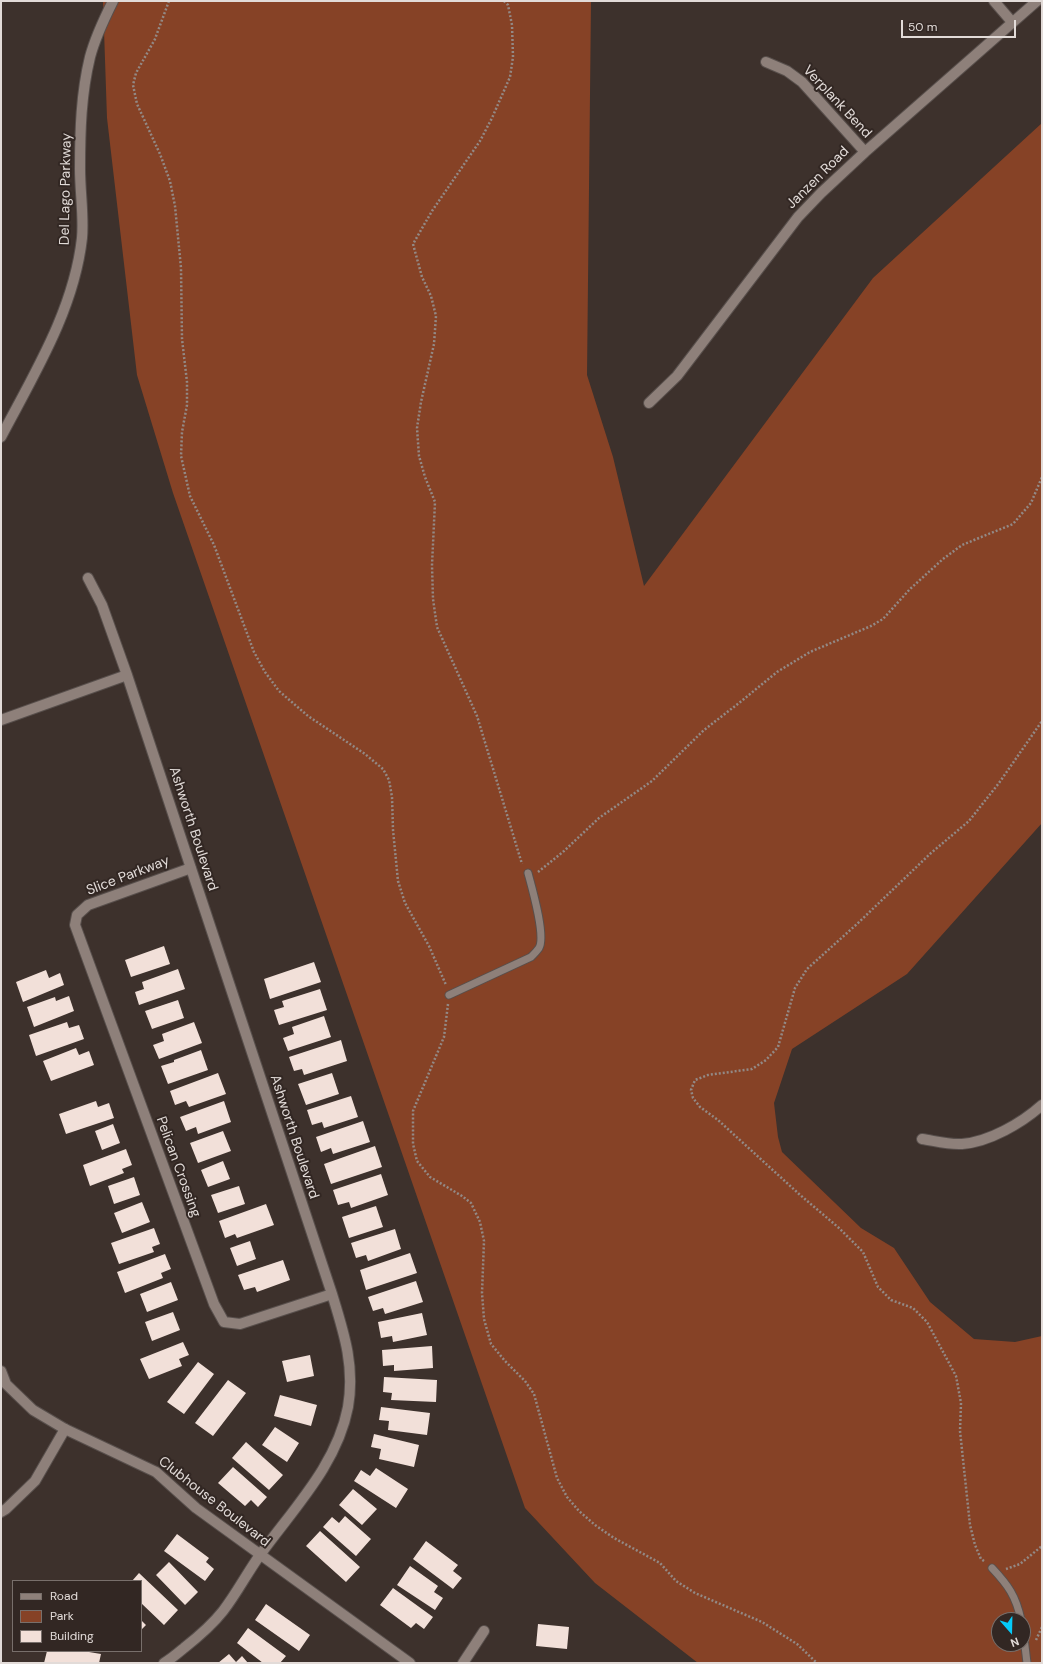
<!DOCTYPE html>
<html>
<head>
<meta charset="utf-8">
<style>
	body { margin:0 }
	#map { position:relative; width:1043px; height:1664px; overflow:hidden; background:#3d312c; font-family:"DM Sans",sans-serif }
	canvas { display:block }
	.frame { position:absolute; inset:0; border:2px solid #e2dbd8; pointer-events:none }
	.legend { position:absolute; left:12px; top:1580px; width:130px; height:72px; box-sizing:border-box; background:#322723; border:1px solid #786f6b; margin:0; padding:5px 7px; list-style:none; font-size:12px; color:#e2dbd8 }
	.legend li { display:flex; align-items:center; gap:8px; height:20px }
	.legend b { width:20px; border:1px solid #786f6b }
	.north { position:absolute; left:991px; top:1612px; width:40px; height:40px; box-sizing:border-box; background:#322723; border:1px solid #786f6b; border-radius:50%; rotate:160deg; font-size:11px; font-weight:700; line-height:16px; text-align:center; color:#e2dbd8 }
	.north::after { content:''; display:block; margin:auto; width:14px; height:18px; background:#05cbf9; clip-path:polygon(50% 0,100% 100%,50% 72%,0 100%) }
	.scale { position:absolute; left:901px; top:20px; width:115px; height:18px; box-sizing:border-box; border:2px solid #e2dbd8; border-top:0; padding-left:5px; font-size:12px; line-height:14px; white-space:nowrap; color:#e2dbd8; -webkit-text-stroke:3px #322723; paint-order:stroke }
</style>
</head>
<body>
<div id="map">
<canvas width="1043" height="1664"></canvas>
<div class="frame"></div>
<ul class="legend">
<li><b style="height:5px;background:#8e807a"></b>Road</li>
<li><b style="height:11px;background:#864226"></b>Park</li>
<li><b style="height:11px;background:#f2e0d9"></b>Building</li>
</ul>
<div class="north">N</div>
<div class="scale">50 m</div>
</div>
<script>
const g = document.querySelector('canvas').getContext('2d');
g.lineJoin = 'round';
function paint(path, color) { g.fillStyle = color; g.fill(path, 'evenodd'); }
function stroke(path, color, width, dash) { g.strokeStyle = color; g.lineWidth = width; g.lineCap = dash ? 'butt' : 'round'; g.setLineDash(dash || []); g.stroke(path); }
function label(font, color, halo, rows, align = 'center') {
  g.font = font + ' "DM Sans",sans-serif'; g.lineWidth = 4; g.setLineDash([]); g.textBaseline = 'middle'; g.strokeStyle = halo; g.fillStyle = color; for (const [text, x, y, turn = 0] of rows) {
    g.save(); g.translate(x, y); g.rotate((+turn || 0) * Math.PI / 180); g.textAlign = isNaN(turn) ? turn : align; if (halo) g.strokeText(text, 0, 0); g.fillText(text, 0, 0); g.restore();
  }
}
paint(new Path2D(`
	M 103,1 L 591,1 L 587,375 L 613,457 L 644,586 L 873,278 L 1042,123 L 1042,823 L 907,974 L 792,1049 L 774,1103 L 778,1137 L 782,1152 L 861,1228 L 894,1248 L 930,1302 L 974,1339 L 1015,1342 L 1042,1336 L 1042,1663 L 698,1663 L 595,1583 L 525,1508 L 173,493 L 137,375 L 107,118 ZM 999,1620 L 1023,1620 L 1023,1644 L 999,1644 Z`), '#864226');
paint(new Path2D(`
	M 164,946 L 170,964 L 131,977 L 125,960 Z
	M 314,962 L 321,982 L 270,999 L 264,979 Z
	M 178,969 L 185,989 L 139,1005 L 135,992 L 144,989 L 142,982 Z
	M 46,970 L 49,978 L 60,973 L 64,985 L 23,1002 L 16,982 Z
	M 320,989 L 327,1010 L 279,1025 L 274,1010 L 284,1007 L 282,1001 Z
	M 69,996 L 74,1011 L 34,1027 L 27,1007 L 55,997 L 56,1001 Z
	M 178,1000 L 184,1018 L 152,1029 L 145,1011 Z
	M 324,1016 L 331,1037 L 288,1051 L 283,1038 L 294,1034 L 292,1027 Z
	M 67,1022 L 69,1028 L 79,1025 L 84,1039 L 36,1056 L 29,1035 Z
	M 194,1022 L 202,1043 L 159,1059 L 153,1045 L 164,1041 L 162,1034 Z
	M 341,1040 L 347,1061 L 304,1075 L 302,1069 L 294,1071 L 289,1057 Z
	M 76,1048 L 79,1055 L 89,1051 L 94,1065 L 51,1081 L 43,1061 Z
	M 201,1050 L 208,1070 L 168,1084 L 161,1066 L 174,1062 L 174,1060 Z
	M 218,1073 L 226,1094 L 189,1107 L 186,1101 L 175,1105 L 170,1091 Z
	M 332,1073 L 339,1094 L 306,1105 L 298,1084 Z
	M 351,1096 L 358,1117 L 324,1128 L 322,1122 L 312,1125 L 307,1110 Z
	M 96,1101 L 98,1107 L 109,1103 L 114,1118 L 66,1134 L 59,1114 Z
	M 224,1101 L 231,1122 L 198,1134 L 196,1127 L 186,1131 L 180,1117 Z
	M 363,1121 L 370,1142 L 333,1154 L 331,1148 L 321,1152 L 316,1137 Z
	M 113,1124 L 120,1143 L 102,1150 L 95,1131 Z
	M 223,1131 L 231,1151 L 198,1163 L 190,1143 Z
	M 375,1146 L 382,1167 L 331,1184 L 324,1164 Z
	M 126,1149 L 132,1165 L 122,1169 L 124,1173 L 90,1186 L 83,1165 Z
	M 223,1161 L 230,1179 L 208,1187 L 201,1170 Z
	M 381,1174 L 388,1195 L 351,1208 L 349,1202 L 338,1205 L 333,1190 Z
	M 134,1177 L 140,1195 L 114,1204 L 108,1186 Z
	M 239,1186 L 245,1204 L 218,1213 L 211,1195 Z
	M 142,1202 L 150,1222 L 122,1233 L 114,1213 Z
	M 266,1204 L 274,1225 L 237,1238 L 235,1234 L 225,1238 L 219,1221 Z
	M 376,1206 L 383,1227 L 349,1238 L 342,1217 Z
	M 154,1228 L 160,1244 L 152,1247 L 154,1252 L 119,1264 L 111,1243 Z
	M 395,1229 L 401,1249 L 368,1261 L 366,1255 L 356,1258 L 351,1243 Z
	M 250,1241 L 256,1259 L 237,1266 L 230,1248 Z
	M 410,1253 L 417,1273 L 366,1290 L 360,1270 Z
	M 165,1254 L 171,1269 L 161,1273 L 163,1278 L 125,1293 L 117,1272 Z
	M 283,1260 L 290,1280 L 257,1292 L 255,1287 L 244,1290 L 238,1275 Z
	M 416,1281 L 423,1302 L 385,1314 L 383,1308 L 373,1311 L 368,1297 Z
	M 171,1282 L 178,1300 L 147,1312 L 140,1294 Z
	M 173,1312 L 180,1330 L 152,1341 L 145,1322 Z
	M 422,1313 L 427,1335 L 393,1342 L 392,1336 L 381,1338 L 378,1322 Z
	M 183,1342 L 189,1355 L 179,1359 L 182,1366 L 149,1379 L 140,1359 Z
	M 432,1346 L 433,1368 L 394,1371 L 394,1365 L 383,1366 L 382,1350 Z
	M 310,1355 L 314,1376 L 287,1382 L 282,1361 Z
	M 198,1362 L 214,1374 L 184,1414 L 167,1402 Z
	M 384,1377 L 437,1380 L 436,1402 L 391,1400 L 392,1393 L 383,1392 Z
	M 228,1380 L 246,1393 L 213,1436 L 195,1423 Z
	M 280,1395 L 317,1405 L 311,1426 L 274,1416 Z
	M 381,1407 L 430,1413 L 427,1435 L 388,1430 L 389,1421 L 379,1420 Z
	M 275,1427 L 299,1443 L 287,1462 L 262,1445 Z
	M 374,1434 L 419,1445 L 414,1467 L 379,1459 L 381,1449 L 371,1447 Z
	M 246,1442 L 283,1475 L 269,1490 L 232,1458 Z
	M 233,1467 L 267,1497 L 258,1507 L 251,1500 L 245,1506 L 218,1483 Z
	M 376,1468 L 408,1489 L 396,1508 L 354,1481 L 361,1470 L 370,1476 Z
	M 353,1489 L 377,1509 L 362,1525 L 339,1505 Z
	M 345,1516 L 371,1539 L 356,1556 L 323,1527 L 332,1517 L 339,1523 Z
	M 320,1531 L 360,1567 L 346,1582 L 306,1546 Z
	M 177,1534 L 209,1558 L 206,1562 L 214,1569 L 205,1581 L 164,1551 Z
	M 426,1541 L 458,1565 L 453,1571 L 462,1578 L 453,1589 L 413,1559 Z
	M 169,1562 L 198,1592 L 185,1605 L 156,1575 Z
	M 410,1566 L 438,1586 L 434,1592 L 443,1598 L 435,1610 L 397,1585 Z
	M 139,1573 L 178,1610 L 164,1625 L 141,1603 L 141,1581 L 132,1581 Z
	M 393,1588 L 433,1617 L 424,1629 L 416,1623 L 411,1628 L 380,1605 Z
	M 266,1604 L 310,1635 L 299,1651 L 255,1620 Z
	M 141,1620 L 146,1625 L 141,1630 Z
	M 538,1624 L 569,1627 L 567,1649 L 536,1646 Z
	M 248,1628 L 286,1656 L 280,1663 L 263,1663 L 237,1643 Z
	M 47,1651 L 83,1651 L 101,1654 L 99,1663 L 44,1663 Z
	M 229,1654 L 236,1662 L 242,1656 L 248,1663 L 218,1663 Z`), '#f2e0d9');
const service = new Path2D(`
	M 449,995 L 531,957 C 534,954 537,951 539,948 C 546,936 532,888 528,873
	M 992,1568 C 1008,1585 1016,1596 1021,1620
	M 1023,1629 L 1027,1663`);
const minor = new Path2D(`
	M 994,1 L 1012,22
	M 766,62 L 787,71 L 802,82 L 865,152
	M 649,403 L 677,376 L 798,217 L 821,193 L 865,152 L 1037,1
	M 88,578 L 102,605 L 127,675 L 332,1294 C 344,1333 355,1366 348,1407 C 337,1465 293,1509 260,1555 C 247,1573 237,1593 223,1611 C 212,1625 198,1637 184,1648 C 178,1653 171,1659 164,1663
	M 1,720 L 127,675
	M 191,868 L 88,905 L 77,915 L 75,925 L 214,1304 L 224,1322 L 240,1324 L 332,1294
	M 922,1139 C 935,1141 949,1145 962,1144 C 989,1142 1022,1123 1042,1105
	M 1,1512 L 6,1509 L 35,1481 L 65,1429
	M 463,1663 L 484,1631`);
const tertiary = new Path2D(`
	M 1,437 C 34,374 74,310 82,238 C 84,216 80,192 80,169 C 80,131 81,94 90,57 C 95,38 104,19 113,1
	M 1,1371 L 6,1384 L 33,1410 L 65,1429 L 156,1472 L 196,1508 L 410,1663`);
stroke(service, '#584f4c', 9);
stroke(minor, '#584f4c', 12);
stroke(tertiary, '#584f4c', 12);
stroke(new Path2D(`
	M 169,1 L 155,39 L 136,73 L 133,85 L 137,104 L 160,154 L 170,181 L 175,206 L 181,268 L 182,339 L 187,382 L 187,405 L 182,432 L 181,456 L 190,496 L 214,545 L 254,652 L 265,672 L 279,691 L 308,716 L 365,754 L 383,769 L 389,780 L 392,797 L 393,830 L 398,881 L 405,903 L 429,946 L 446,985
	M 504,1 L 508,5 L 512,25 L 513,57 L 510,77 L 492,118 L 480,141 L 432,211 L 413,244 L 422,277 L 431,296 L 436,316 L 434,344 L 421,402 L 417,428 L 419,456 L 425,477 L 435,502 L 432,565 L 433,599 L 437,627 L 477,716 L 522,864
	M 538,872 L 564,851 L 599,818 L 652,781 L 704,730 L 739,703 L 777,672 L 810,652 L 871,626 L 883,619 L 910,589 L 943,559 L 962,545 L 1013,524 L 1031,503 L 1042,477
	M 448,1004 L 444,1037 L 413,1111 L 413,1144 L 417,1161 L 430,1177 L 462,1196 L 471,1203 L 480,1222 L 484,1241 L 482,1293 L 484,1319 L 491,1344 L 505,1361 L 525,1381 L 534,1394 L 557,1478 L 567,1497 L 579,1511 L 595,1525 L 614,1538 L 660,1563 L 676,1581 L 695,1593 L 762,1622 L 797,1644 L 817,1663
	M 984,1561 L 981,1559 L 975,1545 L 970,1525 L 960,1431 L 961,1403 L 956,1376 L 927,1322 L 913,1308 L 891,1300 L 878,1287 L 863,1252 L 839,1228 L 799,1194 L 718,1120 L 700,1107 L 693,1098 L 691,1090 L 695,1080 L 708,1075 L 752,1069 L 766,1060 L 778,1047 L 795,988 L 807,969 L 857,924 L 931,853 L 969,821 L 999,783 L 1042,721
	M 1006,1569 L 1020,1564 L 1042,1546
	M 1036,1640 L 1042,1627`), '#938985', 2.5, [2, 2]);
stroke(service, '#8e807a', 7);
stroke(minor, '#8e807a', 10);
stroke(tertiary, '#8e807a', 10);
label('14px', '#e2dbd8', '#322723', [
	["Verplank Bend",837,102,47],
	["Janzen Road",818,178,-45],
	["Del Lago Parkway",66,189,-89],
	["Ashworth Boulevard",193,829,72],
	["Slice Parkway",128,876,-21],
	["Ashworth Boulevard",294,1137,72],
	["Pelican Crossing",178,1167,70],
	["Clubhouse Boulevard",214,1502,38]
]);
</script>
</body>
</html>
